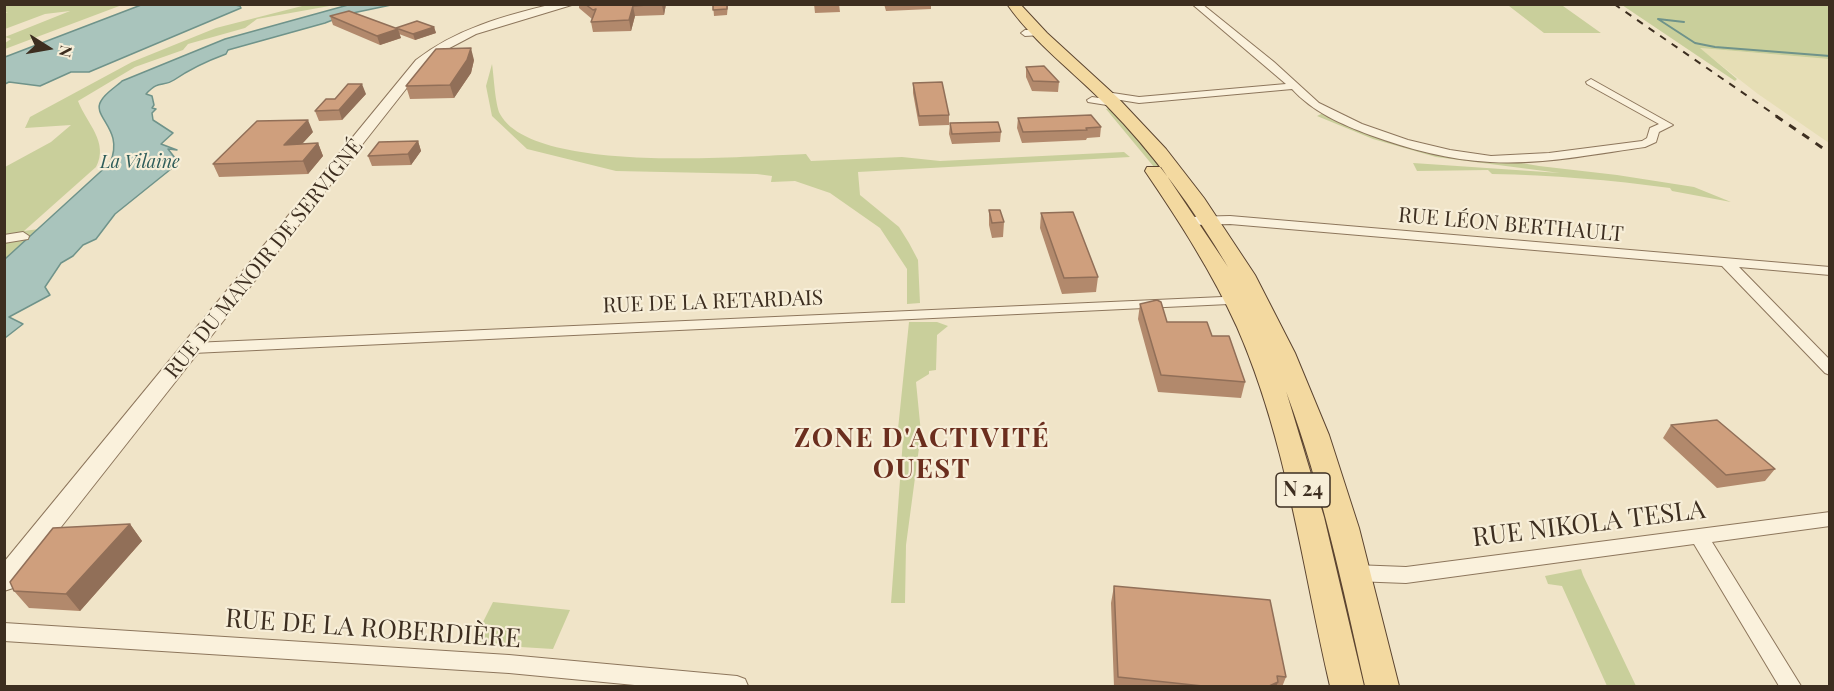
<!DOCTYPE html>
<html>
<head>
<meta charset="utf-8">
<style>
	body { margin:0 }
	#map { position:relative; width:1834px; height:691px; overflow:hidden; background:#f0e4c8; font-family:"Playfair Display",serif }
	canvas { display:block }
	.frame { position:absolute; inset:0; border:6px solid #3d2e20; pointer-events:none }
	.north { position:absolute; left:18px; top:18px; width:60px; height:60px; -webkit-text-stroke:4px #f7eed8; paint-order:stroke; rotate:101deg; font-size:16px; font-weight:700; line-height:24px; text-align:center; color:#3d2e20 }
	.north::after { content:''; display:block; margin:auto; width:21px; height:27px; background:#3d2e20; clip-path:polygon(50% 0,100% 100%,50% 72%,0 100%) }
</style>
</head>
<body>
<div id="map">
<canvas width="1834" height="691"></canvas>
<div class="frame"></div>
<div class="north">N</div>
</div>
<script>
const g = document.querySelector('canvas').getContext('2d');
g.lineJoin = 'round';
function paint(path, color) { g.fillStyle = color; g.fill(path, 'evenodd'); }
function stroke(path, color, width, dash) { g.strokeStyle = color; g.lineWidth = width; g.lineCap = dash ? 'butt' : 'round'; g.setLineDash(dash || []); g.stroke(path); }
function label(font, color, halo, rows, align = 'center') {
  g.font = font + ' "Playfair Display",serif'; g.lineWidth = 4.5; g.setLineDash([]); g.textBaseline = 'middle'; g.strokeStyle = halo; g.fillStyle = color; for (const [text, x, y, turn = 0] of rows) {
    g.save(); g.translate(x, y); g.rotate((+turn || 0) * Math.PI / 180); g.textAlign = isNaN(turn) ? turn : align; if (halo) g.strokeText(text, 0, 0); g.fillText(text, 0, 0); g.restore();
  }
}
paint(new Path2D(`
	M 1699,48 L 1829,59 L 1829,143 L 1758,94 Z`), '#e6deb5');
paint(new Path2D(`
	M 4,5 L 5,4 L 122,5 L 5,49 L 5,43 L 11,39 L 5,37 L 70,11 L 45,14 L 5,29 L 5,13 L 8,12 L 5,12 Z
	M 306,5 L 335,5 L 257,19 L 245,28 L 188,44 L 183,50 L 135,67 L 78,101 C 87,124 109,142 96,167 L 24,231 L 39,229 L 5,259 L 5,167 L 51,142 L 71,125 L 25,128 L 30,117 L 132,62 L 216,28 Z
	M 1622,5 L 1829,5 L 1829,59 L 1700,48 L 1737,79 L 1735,81 Z
	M 1509,6 L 1563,6 L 1601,33 L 1544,33 Z
	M 492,64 C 494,77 495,104 500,114 C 533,175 744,156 806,154 L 811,161 L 902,157 L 940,161 L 1124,152 L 1130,157 L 858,172 L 860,195 L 899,227 L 909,243 L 918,260 L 920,303 L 907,304 L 907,269 L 880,228 L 830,193 L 795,181 L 771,182 L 772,176 L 757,174 L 616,171 L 527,149 L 492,116 L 486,86 Z
	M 1109,108 L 1187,195 L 1178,196 L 1106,109 Z
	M 1323,113 L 1399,142 L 1539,166 L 1617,175 L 1694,187 L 1731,202 L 1672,191 L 1670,188 C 1611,180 1552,175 1492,174 L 1488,170 L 1417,171 L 1413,163 L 1560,173 L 1436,157 L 1373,139 L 1317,116 Z
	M 909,322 L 937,322 L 948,326 L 937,335 L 936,370 L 929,371 L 929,374 L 916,382 L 921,433 L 906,545 L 905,603 L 891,603 L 903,439 L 897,439 Z
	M 1581,569 L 1583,575 L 1636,686 L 1607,686 L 1562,586 L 1548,584 L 1545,576 Z
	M 493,602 L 570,610 L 553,649 L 472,644 Z`), '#c9cf9b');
const water = new Path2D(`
	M 230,4 L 240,6 L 241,8 L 89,72 L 71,72 L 40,86 L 9,82 L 5,84 L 5,57 L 141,5 Z
	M 348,5 L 391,5 L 348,14 L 325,23 L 228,50 L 226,54 C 207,61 190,69 174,80 C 162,88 160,79 146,94 L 152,96 L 154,105 L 152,108 L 156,109 L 152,113 L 153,120 L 173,133 L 161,144 L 177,150 L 168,149 L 175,158 L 171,169 L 115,214 L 96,239 L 83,245 L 73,256 L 61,263 L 45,287 L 50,295 L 9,317 L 23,324 L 5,338 L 5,259 L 110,163 C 125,129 91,117 101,101 C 105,93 116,87 122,81 L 225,39 Z`);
paint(water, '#a9c4bc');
stroke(water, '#6f938a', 1.5);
stroke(new Path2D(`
	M 1658,19 L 1695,43 L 1715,47 L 1830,56
	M 1658,19 L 1684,22`), '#6f938a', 2);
const minor = new Path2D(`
	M 1192,4 L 1202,4 L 1274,62 L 1319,103 L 1362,124 L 1408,140 L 1450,150 L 1491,156 L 1549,153 L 1642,141 L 1647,138 L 1650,128 L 1659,124 L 1587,84 L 1586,82 L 1591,79 L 1673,125 L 1659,132 L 1656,142 L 1645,147 C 1594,154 1542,165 1490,162 C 1450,160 1408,149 1370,135 C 1341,124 1313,112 1292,89 L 1139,103 L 1102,97 L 1102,93 L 1106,92 L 1139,97 L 1286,84 Z
	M 1038,30 L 1041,31 L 1041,35 L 1025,36 L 1021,33 L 1025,30 Z
	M 1092,97 L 1113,100 L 1118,103 L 1113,106 L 1088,102 L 1087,100 Z
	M 1230,216 L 1830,267 L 1830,275 L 1739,267 L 1830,360 L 1830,375 L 1825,373 L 1722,266 L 1230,224 L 1189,225 L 1183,221 L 1189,217 Z
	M 23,232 L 29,236 L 28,239 L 4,243 L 4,235 Z
	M 1245,296 L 1250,297 L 1252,300 L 1250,303 L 193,353 L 185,348 L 193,343 Z
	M 1830,512 L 1830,526 L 1712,542 L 1801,686 L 1779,686 L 1694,544 L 1406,583 L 1354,581 L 1347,578 L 1344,573 L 1347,568 L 1354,565 L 1406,567 Z
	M 4,623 L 509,655 L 737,676 L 745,679 L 748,686 L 645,686 L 509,673 L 4,641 Z`);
const tertiary = new Path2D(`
	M 553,4 L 575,4 L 476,34 L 440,53 L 424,66 L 13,588 L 4,591 L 4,562 L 416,60 C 456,29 503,16 553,4 Z`);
const primary = new Path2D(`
	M 1007,4 L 1020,4 L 1047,33 L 1118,98 L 1166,149 L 1204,198 L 1255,275 L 1295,353 L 1329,435 L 1359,528 L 1399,686 L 1365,686 C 1343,587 1322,489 1287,394 L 1286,391 L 1324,517 L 1364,686 L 1330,686 C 1302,566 1287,441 1237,327 C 1212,272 1179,221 1145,171 L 1147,167 L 1161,167 L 1228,267 C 1193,208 1154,154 1107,106 C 1074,72 1034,43 1007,4 Z`);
stroke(minor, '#8d765c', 2);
stroke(tertiary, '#8d765c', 2);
stroke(primary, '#5b4430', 2);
paint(minor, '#faf1dc');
paint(tertiary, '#faf1dc');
paint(primary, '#f3d9a0');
stroke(new Path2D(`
	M 1614,4 L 1778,117`), '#3d2e20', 2, [7, 7]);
stroke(new Path2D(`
	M 1776,116 L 1830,153`), '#3d2e20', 3, [8, 8]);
paint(new Path2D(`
	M 579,4 L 666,4 L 664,15 L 635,16 L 631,31 L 593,32 L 591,22 L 592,19 L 579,8 Z
	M 713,4 L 728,4 L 727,15 L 714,16 Z
	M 814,4 L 839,4 L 840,12 L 815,13 Z
	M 884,4 L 931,4 L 931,9 L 886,11 Z
	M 330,16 L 396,29 L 434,27 L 436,33 L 415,40 L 399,34 L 401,38 L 380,45 L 333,25 Z
	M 474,60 L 471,73 L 454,98 L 410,99 L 406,86 Z
	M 1026,67 L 1059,82 L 1058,92 L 1032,91 L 1026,77 Z
	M 913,83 L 949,115 L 949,125 L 919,126 L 913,93 Z
	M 366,94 L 342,120 L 319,121 L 315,111 L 335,99 Z
	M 1018,118 L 1101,127 L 1100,137 L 1087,138 L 1086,140 L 1022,143 L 1017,128 Z
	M 950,123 L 1001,132 L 1000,142 L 952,144 L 949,134 Z
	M 313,132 L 302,144 L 318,143 L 323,156 L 308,174 L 219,177 L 213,164 Z
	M 418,141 L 421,151 L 411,165 L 372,166 L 368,156 Z
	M 989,210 L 1004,222 L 1003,237 L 992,238 L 989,225 Z
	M 1041,213 L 1098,277 L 1096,292 L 1062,294 L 1040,228 Z
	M 1140,304 L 1167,322 L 1212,336 L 1245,382 L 1241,398 L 1158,392 L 1138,319 Z
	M 1671,425 L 1775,469 L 1765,481 L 1717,488 L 1663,438 Z
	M 130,524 L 142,541 L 80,611 L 29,608 L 14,591 Z
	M 1114,586 L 1286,677 L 1282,687 L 1114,687 L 1111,603 Z`), '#b2896c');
paint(new Path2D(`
	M 666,4 L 664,15 L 662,5 Z
	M 633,6 L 635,16 L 631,31 L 629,20 Z
	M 434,27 L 436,33 L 415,40 L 413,34 Z
	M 398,29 L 401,38 L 380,45 L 377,36 Z
	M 471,48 L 474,60 L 471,73 L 454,98 L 450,85 Z
	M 362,84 L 366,94 L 342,120 L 339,110 Z
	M 308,120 L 313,132 L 290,157 L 284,145 Z
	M 418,141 L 421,151 L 411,165 L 408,154 Z
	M 318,143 L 323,156 L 308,174 L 303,161 Z
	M 130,524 L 142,541 L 80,611 L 66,594 Z
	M 1278,682 L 1276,687 L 1267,687 Z`), '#916f58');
const building = new Path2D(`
	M 585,4 L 662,4 L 633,6 L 629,20 L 591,22 L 596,9 L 593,10 Z
	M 713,4 L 727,4 L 727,9 L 713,10 Z
	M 349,11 L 398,29 L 377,36 L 330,16 Z
	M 417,21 L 434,27 L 413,34 L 396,28 Z
	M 471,48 L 467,60 L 450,85 L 406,86 L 436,49 Z
	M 1044,66 L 1059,82 L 1033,81 L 1026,67 Z
	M 942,82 L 949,115 L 919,116 L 913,83 Z
	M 348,84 L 362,84 L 339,110 L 315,111 L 326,99 L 335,99 Z
	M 1091,115 L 1101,127 L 1086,128 L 1087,130 L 1023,132 L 1018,118 Z
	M 308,120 L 284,145 L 318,143 L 303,161 L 213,164 L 257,121 Z
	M 998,122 L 1001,132 L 952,134 L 950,123 Z
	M 418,141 L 408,154 L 368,156 L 379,142 Z
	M 989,210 L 1000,210 L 1004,222 L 992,223 Z
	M 1073,212 L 1098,277 L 1064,278 L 1041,213 Z
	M 1157,300 L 1161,302 L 1167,322 L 1207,322 L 1212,336 L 1229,336 L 1245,382 L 1161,375 L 1140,304 Z
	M 1717,420 L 1775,469 L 1726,475 L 1671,425 Z
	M 130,524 L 66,594 L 14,591 L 10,582 L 53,528 Z
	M 1114,586 L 1270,600 L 1286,677 L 1277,676 L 1278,682 L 1267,687 L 1212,687 L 1118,677 Z`);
paint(building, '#cf9f7d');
stroke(building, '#916f58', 1.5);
label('italic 18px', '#2f5d5a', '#f7eed8', [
	["La Vilaine",140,162]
]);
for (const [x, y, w] of [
	[1303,490,54]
]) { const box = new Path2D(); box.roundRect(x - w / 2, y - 17, w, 34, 4.5); g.fillStyle = '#f7eed8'; g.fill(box); stroke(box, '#3d2e20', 1.5); }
label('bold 20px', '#3d2e20', null, [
	["N 24",1303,490]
]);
label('21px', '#3d2e20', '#f7eed8', [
	["RUE LÉON BERTHAULT",1511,225,5],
	["RUE DU MANOIR DE SERVIGNÉ",264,259,-51],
	["RUE DE LA RETARDAIS",713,302,-2]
]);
label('26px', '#3d2e20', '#f7eed8', [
	["RUE NIKOLA TESLA",1589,524,-7],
	["RUE DE LA ROBERDIÈRE",373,629,4]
]);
g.letterSpacing = '1.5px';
label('bold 27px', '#6b2e1e', '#f7eed8', [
	["ZONE D'ACTIVITÉ",922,439],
	["OUEST",922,470]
]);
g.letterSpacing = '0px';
</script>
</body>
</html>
